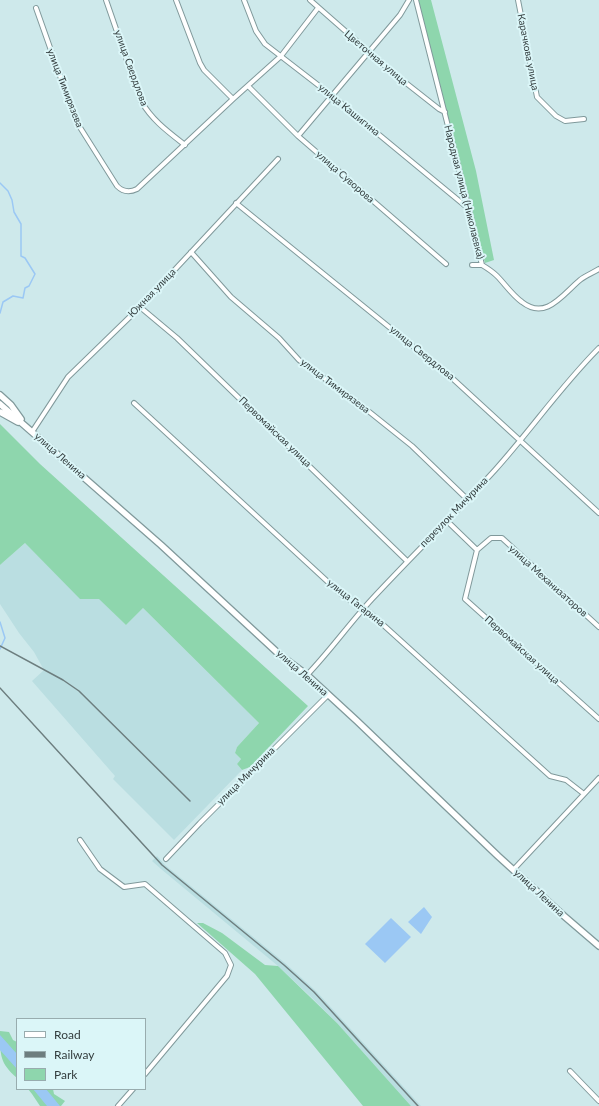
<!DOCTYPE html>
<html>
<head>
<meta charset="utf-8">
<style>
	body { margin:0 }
	#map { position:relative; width:599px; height:1106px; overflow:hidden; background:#cee9eb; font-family:Lato,sans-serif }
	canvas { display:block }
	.legend { position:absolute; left:16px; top:1018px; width:130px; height:72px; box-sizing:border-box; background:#dbf6f8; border:1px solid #98acae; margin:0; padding:5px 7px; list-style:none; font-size:12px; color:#333d3e }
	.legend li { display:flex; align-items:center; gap:8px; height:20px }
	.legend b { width:20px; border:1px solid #98acae }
</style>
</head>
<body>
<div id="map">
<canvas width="599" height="1106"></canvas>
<ul class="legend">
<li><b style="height:5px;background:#fff"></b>Road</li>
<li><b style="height:5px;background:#6d7e7f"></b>Railway</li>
<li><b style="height:11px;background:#8ed6ad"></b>Park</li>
</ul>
</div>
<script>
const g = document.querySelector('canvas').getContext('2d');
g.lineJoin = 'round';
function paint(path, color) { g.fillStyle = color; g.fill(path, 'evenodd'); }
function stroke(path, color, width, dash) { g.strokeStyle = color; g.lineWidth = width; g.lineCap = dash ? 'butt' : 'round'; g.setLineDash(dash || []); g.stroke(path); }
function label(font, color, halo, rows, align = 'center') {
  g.font = font + ' Lato,sans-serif'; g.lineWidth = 4; g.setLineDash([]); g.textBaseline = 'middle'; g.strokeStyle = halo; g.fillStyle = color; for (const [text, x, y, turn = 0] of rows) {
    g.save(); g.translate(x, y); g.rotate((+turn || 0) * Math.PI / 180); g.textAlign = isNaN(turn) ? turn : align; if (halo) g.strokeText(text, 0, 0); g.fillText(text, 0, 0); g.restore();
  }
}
paint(new Path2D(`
	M 25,543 L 80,598 L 99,598 L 126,625 L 143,608 L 259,723 L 237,747 L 235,753 L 241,759 L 237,764 L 242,770 L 174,840 L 113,779 L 115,776 L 32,681 L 44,670 L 34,652 L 19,633 L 0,604 L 0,565 Z
	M 157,856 L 165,865 L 285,963 L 316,991 L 421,1106 L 411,1106 L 337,1023 L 312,998 L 278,966 L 161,869 L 152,861 Z`), '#badee1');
paint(new Path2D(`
	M 418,0 L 431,0 L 476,171 L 494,260 L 485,263 Z
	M 0,424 L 40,464 L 308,706 L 250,767 L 242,770 L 237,764 L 241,759 L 235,753 L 237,747 L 259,723 L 143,608 L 126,625 L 99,599 L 80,599 L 25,543 L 0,565 Z
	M 197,923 L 203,923 L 222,933 L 265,965 L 278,966 L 337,1023 L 411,1106 L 363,1106 L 255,974 Z
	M 0,1031 L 9,1032 L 13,1040 L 17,1042 L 17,1078 C 0,1063 0,1056 0,1031 Z
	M 28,1089 L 53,1089 L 54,1094 L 65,1101 L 61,1106 L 40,1106 L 32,1094 Z`), '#8ed6ad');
paint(new Path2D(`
	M 424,907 L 432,917 L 421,934 L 408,922 Z
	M 391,918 L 411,937 L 385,963 L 365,944 Z
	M 0,1035 L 17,1054 L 17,1069 L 0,1050 Z
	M 33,1089 L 46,1089 L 60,1106 L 47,1106 Z`), '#9bc8f4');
stroke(new Path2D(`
	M 0,183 L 8,191 L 12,200 L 14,212 L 21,224 L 21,256 L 25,258 L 35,274 L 29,286 L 25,288 L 23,298 L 13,296 L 3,302 L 0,313
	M 0,622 L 5,638 L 0,649`), '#9bc8f4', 1.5);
const minor = new Path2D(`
	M 106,0 L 141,101 C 152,120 167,131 185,145
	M 176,0 L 200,63 L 204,70 L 233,99
	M 244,0 L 256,31 L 265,44 L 331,95 L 469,209
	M 310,0 L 392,72 L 439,109 L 445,112
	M 416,0 L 469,209 L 482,265 C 487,268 492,271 497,276 C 505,284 512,295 522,302 C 546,321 563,294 580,280 C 586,275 593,273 599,269
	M 518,0 L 537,97 L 556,116 L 565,121 L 584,119
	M 36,8 L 76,121 L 117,186 C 123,192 129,193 137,189 L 233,99 L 281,56 L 318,8
	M 248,86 L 298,136 L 446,264
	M 298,136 L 400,15 L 409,0
	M 236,203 L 452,378 L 599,513
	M 191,252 L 231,297 L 279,338 L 299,360 L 357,402 L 412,446 L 467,499
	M 472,265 L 482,265
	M 140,307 L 177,338 L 407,561
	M 134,403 L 341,594 L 362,609 L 369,612 L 550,776 L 566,780 L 584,794
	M 32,432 L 68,377 L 140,307 L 278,159
	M 446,520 L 477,550
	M 477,550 L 465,599 L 599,719
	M 477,550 L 491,538 L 502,538 L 599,627
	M 307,675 C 330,651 349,624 372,599 C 412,556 455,514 495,470 C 531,430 561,386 599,348
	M 80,840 L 100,869 L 124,887 L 145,884 L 225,953 L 231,965 L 227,976 L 145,1074
	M 166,859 L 200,823 L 328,695
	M 514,869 L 599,778
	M 570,1071 L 599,1101
	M 118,1106 L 133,1089`);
const secondary = new Path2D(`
	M 0,395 L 11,405 L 21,419
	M 0,404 L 161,545 L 280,655 L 307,675 L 357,721 L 498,856 L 564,916 L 599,946
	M 0,412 L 18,422`);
stroke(minor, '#80999b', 6);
stroke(secondary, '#80999b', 8);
stroke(minor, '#fff', 4);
stroke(secondary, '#fff', 5.5);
stroke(new Path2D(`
	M 0,646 L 63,680 L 79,691 L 190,801
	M 0,688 L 162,865 L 284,965 L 314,992 L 418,1106`), '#6d7e7f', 1.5);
label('10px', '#333d3e', '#dbf6f8', [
	["Карачкова улица",528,52,79],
	["Цветочная улица",376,58,40],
	["улица Свердлова",131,68,70],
	["улица Тимирязева",65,88,69],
	["улица Кашигина",349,110,39],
	["улица Суворова",345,177,41],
	["Народная улица (Николаевка)",464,192,76],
	["Южная улица",152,293,-46],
	["улица Свердлова",422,353,39],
	["улица Тимирязева",335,386,37],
	["Первомайская улица",275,432,44],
	["улица Ленина",60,456,41],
	["переулок Мичурина",454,512,-46],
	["улица Механизаторов",548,581,42],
	["улица Гагарина",356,603,38],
	["Первомайская улица",522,650,42],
	["улица Ленина",302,673,41],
	["улица Мичурина",246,776,-45],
	["улица Ленина",539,893,43]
]);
</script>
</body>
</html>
